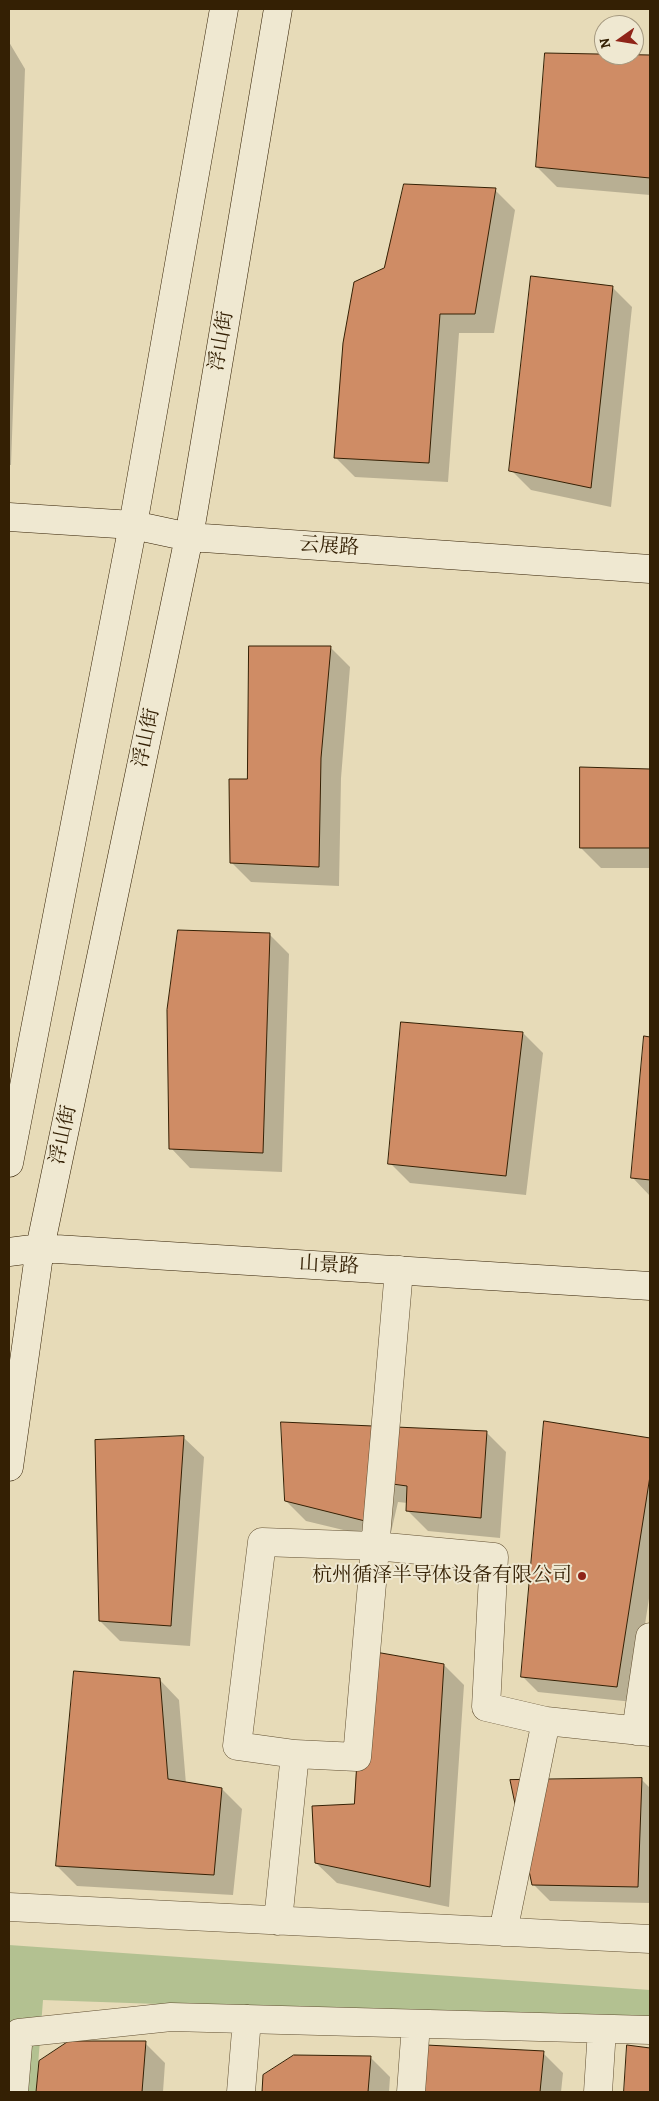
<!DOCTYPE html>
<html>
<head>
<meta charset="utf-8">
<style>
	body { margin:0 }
	#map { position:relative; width:659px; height:2101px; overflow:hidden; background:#e7dbb8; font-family:Alegreya,serif }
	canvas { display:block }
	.frame { position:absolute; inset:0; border:10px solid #342004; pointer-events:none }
	.north { position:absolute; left:594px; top:15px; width:50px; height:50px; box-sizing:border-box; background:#efe8d1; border:1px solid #a4987f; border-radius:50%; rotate:257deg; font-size:14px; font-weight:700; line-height:20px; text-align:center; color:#342004 }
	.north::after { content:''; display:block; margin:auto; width:18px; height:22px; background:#8f2418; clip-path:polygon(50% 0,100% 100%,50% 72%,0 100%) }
</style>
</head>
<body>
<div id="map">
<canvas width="659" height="2101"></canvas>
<div class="frame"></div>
<div class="north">N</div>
</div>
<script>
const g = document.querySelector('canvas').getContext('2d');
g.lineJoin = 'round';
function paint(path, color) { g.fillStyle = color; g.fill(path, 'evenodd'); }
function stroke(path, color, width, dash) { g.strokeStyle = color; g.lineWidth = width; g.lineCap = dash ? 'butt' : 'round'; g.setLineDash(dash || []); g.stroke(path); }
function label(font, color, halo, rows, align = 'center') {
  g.font = font + ' Alegreya,"Noto Serif SC",serif'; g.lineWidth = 4; g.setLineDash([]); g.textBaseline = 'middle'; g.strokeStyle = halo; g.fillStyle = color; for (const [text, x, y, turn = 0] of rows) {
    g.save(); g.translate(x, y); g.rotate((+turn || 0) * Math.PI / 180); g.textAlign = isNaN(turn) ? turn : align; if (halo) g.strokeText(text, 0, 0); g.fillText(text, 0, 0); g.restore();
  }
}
paint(new Path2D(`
	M 9,1945 L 650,1990 L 650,2021 L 43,2000 L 36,2092 L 9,2092 Z`), '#b3c191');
paint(new Path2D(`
	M 9,42 L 25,69 L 11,465 L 9,465 Z
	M 546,54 L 650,56 L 650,195 L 557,187 L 537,167 Z
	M 495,190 L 515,210 L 494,333 L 459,333 L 448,482 L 355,477 L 335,457 L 385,269 Z
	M 612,287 L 632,307 L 611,507 L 531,490 L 511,470 Z
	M 330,647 L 350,667 L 341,778 L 339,886 L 251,882 L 231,862 L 248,780 Z
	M 582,768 L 650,770 L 650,868 L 601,868 L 581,848 Z
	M 269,934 L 289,954 L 282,1172 L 190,1168 L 171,1148 Z
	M 523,1033 L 543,1053 L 526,1195 L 410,1183 L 390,1163 Z
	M 645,1038 L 650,1038 L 650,1196 L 633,1178 Z
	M 545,1422 L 650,1439 L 650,1592 L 633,1702 L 538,1692 L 522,1676 Z
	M 486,1432 L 506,1452 L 500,1538 L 428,1531 L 408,1511 L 408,1503 L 398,1502 L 389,1541 L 306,1521 L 286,1501 Z
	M 184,1438 L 204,1457 L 190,1646 L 120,1641 L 100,1621 Z
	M 444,1665 L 464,1685 L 449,1907 L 337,1883 L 316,1863 Z
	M 159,1679 L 179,1700 L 186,1784 L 222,1789 L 242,1809 L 233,1895 L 77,1886 L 57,1866 Z
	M 641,1779 L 650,1788 L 650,1903 L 550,1901 L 534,1885 Z
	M 145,2043 L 165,2063 L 163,2092 L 38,2092 L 40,2061 Z
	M 628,2047 L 650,2049 L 650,2092 L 625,2092 Z
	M 543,2053 L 563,2073 L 561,2092 L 423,2092 Z
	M 370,2057 L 390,2077 L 389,2092 L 263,2092 L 264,2075 Z`), '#0003');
const building = new Path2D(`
	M 545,53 L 650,55 L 650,178 L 536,167 Z
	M 404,184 L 496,188 L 475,314 L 440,314 L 429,463 L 334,458 L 343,343 L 354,282 L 384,268 Z
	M 531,276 L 613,286 L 591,488 L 509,471 Z
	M 249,646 L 331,646 L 321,758 L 319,867 L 230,863 L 229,779 L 247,779 Z
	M 580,767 L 650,769 L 650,848 L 580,848 Z
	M 178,930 L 270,933 L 263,1153 L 169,1149 L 167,1010 Z
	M 401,1022 L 523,1032 L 506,1176 L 388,1164 Z
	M 644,1036 L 650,1037 L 650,1180 L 631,1178 Z
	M 544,1421 L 650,1438 L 650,1476 L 617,1687 L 521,1677 Z
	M 281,1422 L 487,1431 L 481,1518 L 406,1511 L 407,1486 L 378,1482 L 369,1522 L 285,1501 Z
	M 184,1436 L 171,1626 L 99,1621 L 95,1440 Z
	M 364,1650 L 444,1664 L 430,1887 L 315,1863 L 312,1806 L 354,1804 Z
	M 74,1671 L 160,1678 L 168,1779 L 222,1788 L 214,1875 L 56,1866 Z
	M 642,1778 L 638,1887 L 532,1885 L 510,1780 Z
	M 69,2041 L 146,2041 L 142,2092 L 36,2092 L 39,2061 Z
	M 426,2045 L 544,2051 L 540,2092 L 422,2092 Z
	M 627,2045 L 650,2048 L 650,2092 L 624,2092 Z
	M 294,2055 L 371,2056 L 368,2092 L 262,2092 L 263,2075 Z`);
paint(building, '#cf8c65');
stroke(building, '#342004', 1);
const street = new Path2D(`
	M 636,1731 L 650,1637
	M 295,1754 L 237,1746 L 262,1542 L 375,1546 L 494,1557 L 486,1707 L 546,1721 L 650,1732
	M 9,1907 L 650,1939
	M 278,1921 L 295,1754 L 357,1757 L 399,1270
	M 503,1932 L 546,1721
	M 14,2092 L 19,2033 L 171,2017 L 650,2030
	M 241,2092 L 247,2019
	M 411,2092 L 416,2024
	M 598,2092 L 602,2029`);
const secondary = new Path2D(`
	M 9,517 L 133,525 L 189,537 L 650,569
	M 9,1163 L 133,525 L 224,9
	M 9,1252 L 40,1248 L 650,1286
	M 9,1467 L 40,1248 L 189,537 L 278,9`);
stroke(street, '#614f31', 29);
stroke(secondary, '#342004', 29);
stroke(street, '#efe8d1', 28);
stroke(secondary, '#efe8d1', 28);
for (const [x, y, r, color] of [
	[582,1576,5,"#8f2418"]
]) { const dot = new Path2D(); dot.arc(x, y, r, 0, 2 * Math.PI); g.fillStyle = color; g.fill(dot); stroke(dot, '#efe8d1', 2); }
label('20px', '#342004', '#efe8d1', [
	["浮山街",222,341,-80],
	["云展路",329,547,4],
	["浮山街",147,738,-78],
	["浮山街",64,1135,-78],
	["山景路",329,1266,3]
]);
label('20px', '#342004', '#efe8d1', [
	["杭州循泽半导体设备有限公司",572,1576]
], 'right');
</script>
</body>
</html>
